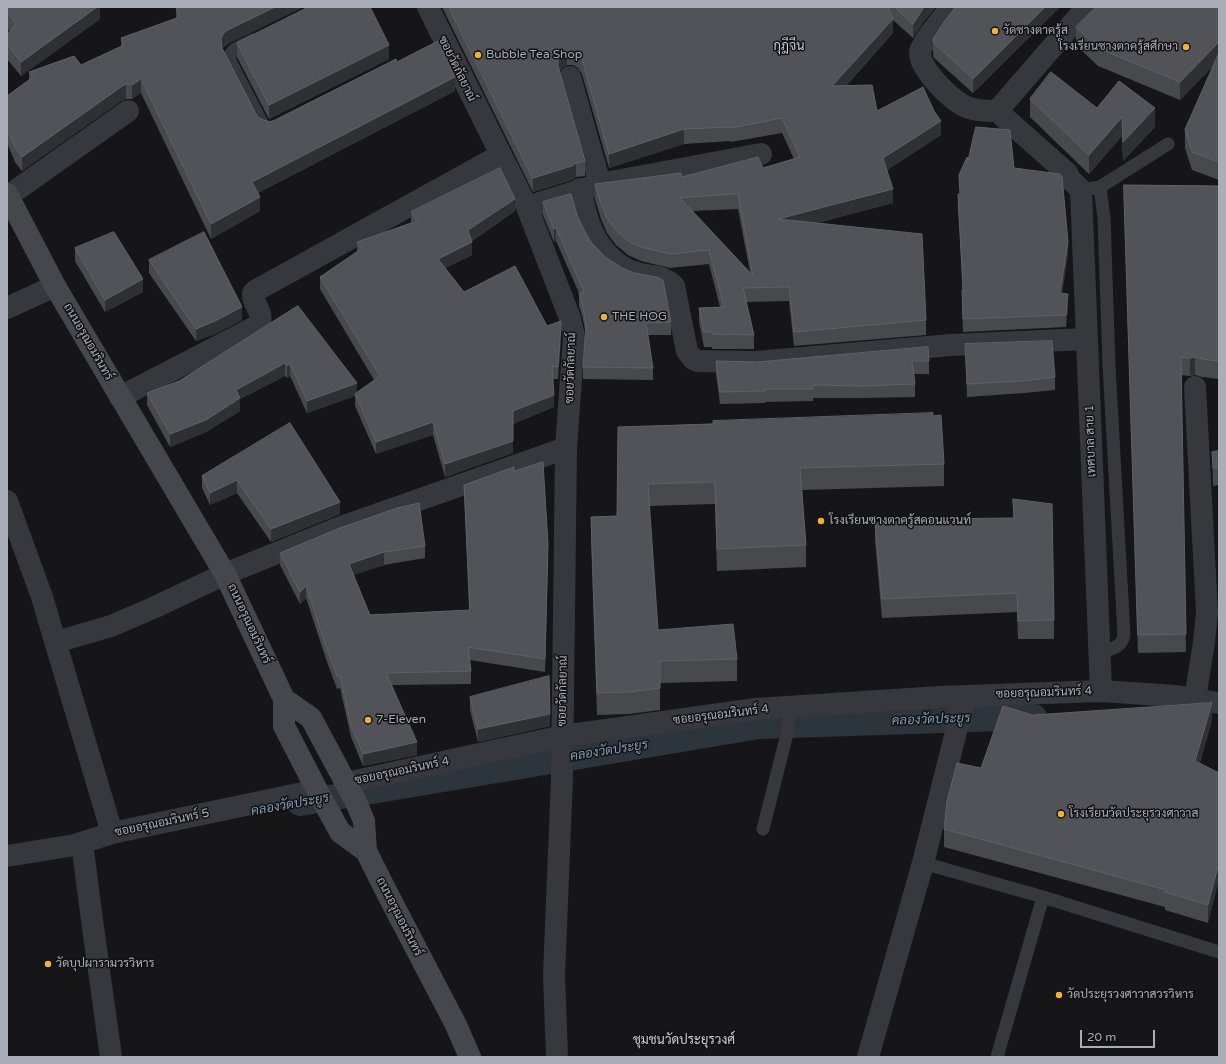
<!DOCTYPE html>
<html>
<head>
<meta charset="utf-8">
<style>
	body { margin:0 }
	#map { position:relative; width:1226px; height:1064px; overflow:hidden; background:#161618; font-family:"Varela Round",sans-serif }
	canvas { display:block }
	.frame { position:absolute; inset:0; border:8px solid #a8adb8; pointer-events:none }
	.scale { position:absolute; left:1080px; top:1030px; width:75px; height:18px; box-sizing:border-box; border:2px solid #a8adb8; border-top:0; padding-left:5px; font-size:12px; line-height:14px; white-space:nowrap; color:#a8adb8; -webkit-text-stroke:3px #111113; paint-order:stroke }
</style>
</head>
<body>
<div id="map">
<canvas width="1226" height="1064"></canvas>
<div class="frame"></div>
<div class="scale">20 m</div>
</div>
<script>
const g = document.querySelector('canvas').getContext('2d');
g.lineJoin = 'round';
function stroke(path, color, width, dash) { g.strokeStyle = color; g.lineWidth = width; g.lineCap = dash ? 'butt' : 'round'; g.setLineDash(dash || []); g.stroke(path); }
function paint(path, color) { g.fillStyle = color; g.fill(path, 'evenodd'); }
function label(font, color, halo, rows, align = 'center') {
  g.font = font + ' "Varela Round",Sarabun,sans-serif'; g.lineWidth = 3; g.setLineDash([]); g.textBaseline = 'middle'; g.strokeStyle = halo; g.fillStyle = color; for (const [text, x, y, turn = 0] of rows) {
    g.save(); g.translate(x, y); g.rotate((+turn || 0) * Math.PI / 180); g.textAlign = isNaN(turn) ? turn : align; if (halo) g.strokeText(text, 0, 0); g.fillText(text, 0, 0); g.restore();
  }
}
stroke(new Path2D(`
	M 7,33 L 31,7
	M 300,803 L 759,726 L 1034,717`), '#2c353c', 26);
stroke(new Path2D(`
	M 253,40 C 244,45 230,48 229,59 L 263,125 L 269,128 L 272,127
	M 1100,187 L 1168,144
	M 1081,190 L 1100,187 L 1104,218 L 1109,366 L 1124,635 C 1122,648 1110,649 1100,652
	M 763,829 L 788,730 L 788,722 L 792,706
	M 923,863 L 1043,897 L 1219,952
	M 997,1057 L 1043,897`), '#37383d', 13);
stroke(new Path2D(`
	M 428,7 L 501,155 L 527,207 L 570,318 L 574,337 L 566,448 L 562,778 L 554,975 L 557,1057
	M 952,7 C 945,15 921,43 920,52 C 919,70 954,103 969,108 C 978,111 988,111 997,111 L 1067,173 L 1069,178 L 1081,190 L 1101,691
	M 570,77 L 600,184
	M 997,111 L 1087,7
	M 580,189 C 583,200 585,212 589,223 C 596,244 614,267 637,273 C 651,277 662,274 674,286 L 687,351 L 693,359 L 698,361 L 756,362 L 951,345 L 1087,339
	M 8,196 L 128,111
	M 527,207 L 600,184 L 761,154
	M 7,308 L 55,286
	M 120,397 L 259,325 C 265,312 252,305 253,293 L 255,291 L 501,155
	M 7,501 L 42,597 L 112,833
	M 56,642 L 111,626 L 153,608 L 225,574 L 336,529 L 566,448
	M 1195,699 L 1204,642 L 1207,612 L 1195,387
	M 346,783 L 563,736 L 756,709 L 940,697 L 1101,691 L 1176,696 L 1219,703
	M 82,843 L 92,920 L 111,1057
	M 7,856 L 75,845 L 112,833 L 317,790
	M 868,1057 L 923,863 L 965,696`), '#37383d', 22);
stroke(new Path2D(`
	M 7,194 L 55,286 L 225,574 L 284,699 L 284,726 L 317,790 L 340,832 L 366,851 L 385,889 L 455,1023 L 470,1057
	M 284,699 L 311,718 L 356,802 L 364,821 L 366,851`), '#45474d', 22);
paint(new Path2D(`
	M 7,7 L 100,7 L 100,19 L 21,76 L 7,59 L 7,36 L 10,31 L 7,27 Z
	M 442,7 L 936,7 L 924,21 L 913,38 L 893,20 L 893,33 L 846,86 L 877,111 L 941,135 L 887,170 L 893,203 L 817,223 L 926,320 L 926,335 L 794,346 L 789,301 L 746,302 L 754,335 L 754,349 L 712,349 L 712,347 L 704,347 L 699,322 L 699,308 L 720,307 L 709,264 L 670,268 L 641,261 L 628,255 L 616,245 L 607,233 L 601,219 L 595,199 L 595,184 L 682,177 L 763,168 L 794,159 L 782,133 L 731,142 L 730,141 L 684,144 L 609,168 L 582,74 L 578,68 L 573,65 L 567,65 L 561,69 L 559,71 L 585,161 L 585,176 L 576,177 L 572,180 L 533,192 ZM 738,209 L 750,272 L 693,211 Z
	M 956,7 L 1060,7 L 973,93 L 934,58 L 933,53 L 933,39 Z
	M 1219,7 L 1219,180 L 1192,170 L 1185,148 L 1185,130 L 1213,66 L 1180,100 L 1098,66 L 1076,45 L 1076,27 Z
	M 176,8 L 228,44 L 223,48 L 223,50 L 256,114 L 259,118 L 269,122 L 273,121 L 397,62 L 455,91 L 258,193 L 260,211 L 211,239 L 141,93 L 132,99 L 126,99 L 121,101 L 22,171 L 15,162 L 7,143 L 7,96 L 29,80 L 29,72 L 81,65 L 121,47 L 121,38 L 176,18 Z
	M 237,43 L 389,59 L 269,119 L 237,57 Z
	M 1030,99 L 1097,108 L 1155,127 L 1123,161 L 1122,136 L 1089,174 L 1030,117 Z
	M 968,160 L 1014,168 L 1068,254 L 1062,294 L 1068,306 L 1066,327 L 963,332 L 962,302 L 962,290 L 963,290 L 958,207 L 958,194 L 960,194 L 959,175 Z
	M 1124,185 L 1219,186 L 1219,379 L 1202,377 L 1195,375 L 1190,376 L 1181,375 L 1186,652 L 1138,653 L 1124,203 Z
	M 543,202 L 577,215 L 585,232 L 591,242 L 605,257 L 671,322 L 671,335 L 648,335 L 653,368 L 653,380 L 583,379 L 583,367 L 586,334 L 582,315 L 579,306 L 579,293 L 556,241 L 554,242 L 543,215 Z
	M 515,211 L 472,241 L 472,255 L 445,268 L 464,292 L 547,326 L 561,338 L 558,379 L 553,379 L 554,407 L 513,424 L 513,453 L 445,477 L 433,435 L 376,454 L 355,406 L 355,396 L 307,413 L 290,376 L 287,378 L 285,376 L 240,399 L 240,411 L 206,432 L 170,447 L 147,405 L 147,393 L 179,381 L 298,306 L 357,392 L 374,380 L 320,289 L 320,277 L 357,252 L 357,242 L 411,223 L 411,212 Z
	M 75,248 L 143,292 L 105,312 L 75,261 Z
	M 149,260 L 242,320 L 215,334 L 196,341 L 149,273 Z
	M 965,344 L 1055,377 L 1055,390 L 1024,393 L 967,397 Z
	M 716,361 L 757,362 L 929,361 L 929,374 L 914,374 L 915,384 L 915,397 L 863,398 L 813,398 L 813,401 L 765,402 L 765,403 L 720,404 L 716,374 Z
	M 933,416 L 944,464 L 944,486 L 802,490 L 806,545 L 806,567 L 717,571 L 715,504 L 649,506 L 658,630 L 737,659 L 737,681 L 660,683 L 660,710 L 629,714 L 597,715 L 591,539 L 591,517 L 617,516 L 618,427 Z
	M 290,423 L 340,514 L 271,542 L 237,493 L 210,505 L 202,488 L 202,476 Z
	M 1219,451 L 1219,485 L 1213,486 L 1212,452 Z
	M 514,471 L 548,557 L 545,672 L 470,660 L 471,671 L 471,684 L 392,685 L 417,755 L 363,766 L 351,737 L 340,688 L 337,689 L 326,659 L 306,598 L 300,604 L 280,565 L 280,553 L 425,546 L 425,558 L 384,565 L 353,575 L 370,615 L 469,610 L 464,485 Z
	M 1013,499 L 1054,620 L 1054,639 L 1018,639 L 1017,612 L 882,618 L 875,541 L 875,523 L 1013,518 Z
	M 470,697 L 550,726 L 478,742 L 470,710 Z
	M 1032,715 L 1212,720 L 1200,763 L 1219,773 L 1208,923 L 1165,910 L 1165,907 L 944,847 L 944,829 L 981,768 Z`), '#47494d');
paint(new Path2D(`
	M 97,7 L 100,7 L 100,19 L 21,76 L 21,62 Z
	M 275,7 L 304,7 L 228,44 L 223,48 L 221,53 L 221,39 L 223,34 L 228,30 Z
	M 924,7 L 936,7 L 924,21 L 913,38 L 913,24 Z
	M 1045,7 L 1060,7 L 973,93 L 973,79 Z
	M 893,19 L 893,33 L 832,101 L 832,86 Z
	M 1219,42 L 1219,60 L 1180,100 L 1180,82 Z
	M 389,45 L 389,59 L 269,119 L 269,105 Z
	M 567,51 L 567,65 L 561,69 L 558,74 L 558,60 L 561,54 Z
	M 455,77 L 455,91 L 252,196 L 252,182 Z
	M 141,79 L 141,93 L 132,99 L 132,85 Z
	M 126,84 L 126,99 L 121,101 L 22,171 L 22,157 L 121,87 Z
	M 1155,108 L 1155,127 L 1123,161 L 1123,142 Z
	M 1122,117 L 1122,136 L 1089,174 L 1089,155 Z
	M 941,121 L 941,135 L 883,173 L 883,158 Z
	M 684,129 L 684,144 L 609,168 L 609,154 Z
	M 576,163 L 576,177 L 572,180 L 533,192 L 533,178 Z
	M 893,189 L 893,203 L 778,233 L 778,219 Z
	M 260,197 L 260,211 L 211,239 L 211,224 Z
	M 515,199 L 515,211 L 468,243 L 468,230 Z
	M 556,228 L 556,241 L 554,242 L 554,229 Z
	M 472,242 L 472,255 L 438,272 L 438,259 Z
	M 1068,242 L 1068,254 L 1060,306 L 1060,293 Z
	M 143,279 L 143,292 L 105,312 L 105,300 Z
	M 1068,294 L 1068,306 L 1066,327 L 1066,315 Z
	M 242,307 L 242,320 L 215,334 L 196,341 L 196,329 Z
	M 561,325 L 561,338 L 558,379 L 558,367 Z
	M 1195,357 L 1195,375 L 1190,376 L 1190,358 Z
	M 285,363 L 285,376 L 240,399 L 240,411 L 206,432 L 170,447 L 170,434 L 236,390 Z
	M 290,364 L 290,376 L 287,378 L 287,366 Z
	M 357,383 L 357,395 L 355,394 L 355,396 L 307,413 L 307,401 Z
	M 554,395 L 554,407 L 513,424 L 513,411 Z
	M 433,422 L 433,435 L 376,454 L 376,442 Z
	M 513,441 L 513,453 L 445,477 L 445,464 Z
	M 237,480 L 237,493 L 210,505 L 210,493 Z
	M 340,502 L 340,514 L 271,542 L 271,529 Z
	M 548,544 L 548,557 L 545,672 L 545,659 Z
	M 384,552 L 384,565 L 349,576 L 349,564 Z
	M 306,586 L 306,598 L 300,604 L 300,592 Z
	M 1212,703 L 1212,720 L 1195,779 L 1195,761 Z
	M 550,714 L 550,726 L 478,742 L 478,729 Z
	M 417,742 L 417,755 L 363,766 L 363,754 Z
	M 1219,863 L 1219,880 L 1208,923 L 1208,905 Z`), '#2f3033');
const building = new Path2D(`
	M 7,7 L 97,7 L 21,62 L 7,44 L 7,36 L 16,24 L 7,12 Z
	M 179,7 L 275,7 L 228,30 L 223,34 L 221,39 L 222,48 L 256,114 L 259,118 L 269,122 L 273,121 L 396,59 L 397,62 L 438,41 L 455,77 L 252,182 L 260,197 L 211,224 L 141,79 L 132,85 L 126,84 L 121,87 L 22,157 L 15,147 L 7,129 L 7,96 L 33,77 L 29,72 L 74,56 L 81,65 L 124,45 L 121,38 L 180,17 L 176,8 Z
	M 309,7 L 370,7 L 389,45 L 269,105 L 237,43 Z
	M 449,7 L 888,7 L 893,19 L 832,86 L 872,85 L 877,111 L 923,87 L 934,111 L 941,121 L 883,158 L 893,189 L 778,219 L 922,234 L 926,320 L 794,332 L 789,287 L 743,288 L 754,335 L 712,334 L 712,332 L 704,332 L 699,308 L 724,307 L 709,250 L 670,254 L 641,247 L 628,241 L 616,231 L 607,218 L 601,204 L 595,184 L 681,173 L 682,177 L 758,157 L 763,168 L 800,157 L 782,118 L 731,128 L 730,127 L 684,129 L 609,154 L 582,59 L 578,54 L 573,51 L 567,51 L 561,54 L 558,60 L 558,66 L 585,161 L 576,163 L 572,166 L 533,178 ZM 738,194 L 753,276 L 680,198 Z
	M 895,7 L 924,7 L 913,24 Z
	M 956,7 L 1045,7 L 973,79 L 934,43 L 933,39 L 944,22 Z
	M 1096,7 L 1219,7 L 1219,42 L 1180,82 L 1098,48 L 1076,27 Z
	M 1219,53 L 1219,162 L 1192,152 L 1185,130 Z
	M 1051,72 L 1097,108 L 1119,81 L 1155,108 L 1123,142 L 1122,117 L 1089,155 L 1030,99 Z
	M 976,127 L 1010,130 L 1014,168 L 1060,174 L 1062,176 L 1068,242 L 1060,293 L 1068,294 L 1066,315 L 963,319 L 962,290 L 963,290 L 958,194 L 960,194 L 959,175 L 967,157 L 968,160 Z
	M 500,168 L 515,199 L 468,230 L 472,242 L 438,259 L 464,292 L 515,266 L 547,326 L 561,321 L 561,325 L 558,367 L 552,366 L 554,395 L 513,411 L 513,441 L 445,464 L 433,422 L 376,442 L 355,394 L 380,376 L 320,277 L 361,249 L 357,242 L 417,221 L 411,212 Z
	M 1124,185 L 1219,186 L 1219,361 L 1202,359 L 1195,357 L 1190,358 L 1181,357 L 1186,634 L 1138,635 Z
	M 571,194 L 577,215 L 585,232 L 591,242 L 605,257 L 624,269 L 634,273 L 657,277 L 663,280 L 671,322 L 646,323 L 653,368 L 583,367 L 586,325 L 582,303 L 579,293 L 584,292 L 556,228 L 554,229 L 543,202 Z
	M 114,232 L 143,279 L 105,300 L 75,248 Z
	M 204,232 L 242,307 L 215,321 L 196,329 L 149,260 Z
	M 298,306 L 357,383 L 307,401 L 290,364 L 287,366 L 285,363 L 236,390 L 240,398 L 206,420 L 170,434 L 147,393 L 179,381 Z
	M 1052,341 L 1055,377 L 1024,381 L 967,384 L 965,344 Z
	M 928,347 L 929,361 L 912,361 L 915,384 L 863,386 L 813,385 L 813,389 L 765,389 L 765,391 L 720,392 L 716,361 L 757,362 Z
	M 933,413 L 933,416 L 941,415 L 944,464 L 800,468 L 806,545 L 717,549 L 715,482 L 648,484 L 658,630 L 733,624 L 737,659 L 660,661 L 660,688 L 629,692 L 597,693 L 591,517 L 617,516 L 618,427 L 713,424 L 713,421 Z
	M 290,423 L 340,502 L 271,529 L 237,480 L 210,493 L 202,476 Z
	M 1219,451 L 1219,468 L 1213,468 L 1212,452 Z
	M 543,462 L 548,544 L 545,659 L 468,647 L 471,671 L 386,673 L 417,742 L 363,754 L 351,725 L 340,676 L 337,676 L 326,647 L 306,586 L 300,592 L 280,553 L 340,528 L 397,508 L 419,503 L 425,546 L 384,552 L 349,564 L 370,615 L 470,610 L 464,485 L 514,467 L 514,471 Z
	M 1013,499 L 1052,504 L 1054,620 L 1018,621 L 1017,593 L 882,599 L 875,523 L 926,519 L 1014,518 Z
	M 549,676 L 550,714 L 478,729 L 470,697 Z
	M 1212,703 L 1195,761 L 1219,773 L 1219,863 L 1208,905 L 1165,892 L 1166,890 L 944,829 L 947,801 L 957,763 L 981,768 L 1003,706 L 1032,715 Z`);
paint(building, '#525359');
stroke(building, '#5f6168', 1);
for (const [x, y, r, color] of [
	[995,31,4,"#f2b134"],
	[1186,47,4,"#f2b134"],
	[478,55,4,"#f2b134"],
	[604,317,4,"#f2b134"],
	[821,521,4,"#f2b134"],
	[368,720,4,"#f2b134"],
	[1061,814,4,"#f2b134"],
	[48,964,4,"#f2b134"],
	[1059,995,4,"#f2b134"]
]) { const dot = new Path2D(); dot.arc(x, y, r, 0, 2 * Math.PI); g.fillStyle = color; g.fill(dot); stroke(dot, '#111113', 1.5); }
label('12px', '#a8adb8', '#111113', [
	["วัดซางตาครู้ส",1003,31],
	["โรงเรียนซางตาครู้สศึกษา",1178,47,"right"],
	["Bubble Tea Shop",486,55],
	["THE HOG",612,317],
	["โรงเรียนซางตาครู้สคอนแวนท์",829,521],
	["7-Eleven",376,720],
	["โรงเรียนวัดประยุรวงศาวาส",1069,814],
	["วัดบุปผารามวรวิหาร",56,964],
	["วัดประยุรวงศาวาสวรวิหาร",1067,995]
], 'left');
label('12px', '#a8adb8', '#111113', [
	["ซอยวัดกัลยาณ์",457,69,64],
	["ถนนอรุณอมรินทร์",88,342,60],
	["ซอยวัดกัลยาณ์",571,368,-88],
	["เทศบาล สาย 1",1091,441,-92],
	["ถนนอรุณอมรินทร์",249,624,65],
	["ซอยวัดกัลยาณ์",563,691,-89],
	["ซอยอรุณอมรินทร์ 4",1044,693,-2],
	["ซอยอรุณอมรินทร์ 4",721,715,-7],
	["ซอยอรุณอมรินทร์ 4",402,771,-12],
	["ซอยอรุณอมรินทร์ 5",162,823,-12],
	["ถนนอรุณอมรินทร์",399,917,63]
]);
label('13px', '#c9ccd4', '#111113', [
	["กุฎีจีน",789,47],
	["ชุมชนวัดประยุรวงศ์",684,1041]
]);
label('italic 13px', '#7f9bb3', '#111113', [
	["คลองวัดประยูร",931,720,-2],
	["คลองวัดประยูร",609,751,-9],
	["คลองวัดประยูร",290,805,-10]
]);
</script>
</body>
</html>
